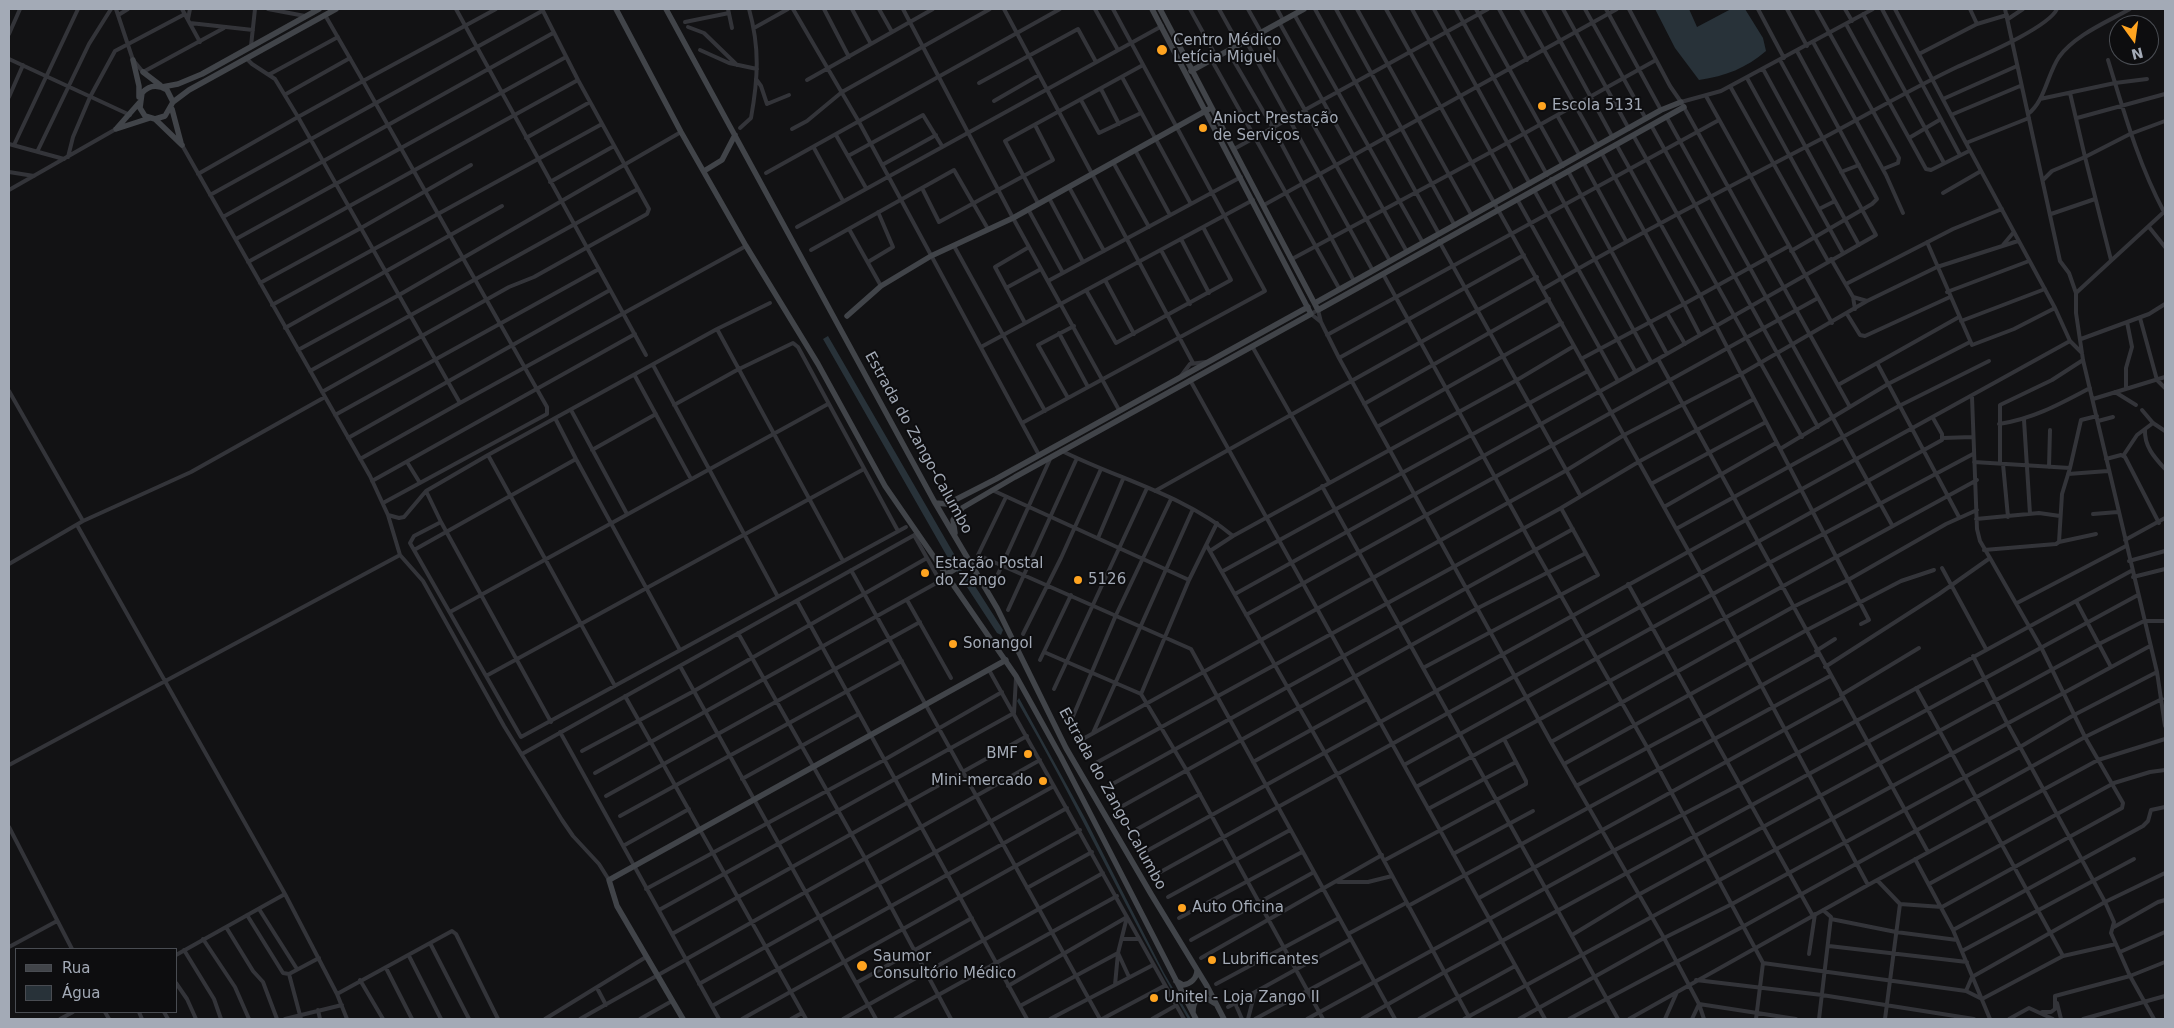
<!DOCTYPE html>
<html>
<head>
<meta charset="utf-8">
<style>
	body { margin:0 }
	#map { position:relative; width:2174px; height:1028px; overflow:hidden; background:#121214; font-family:"DejaVu Sans",sans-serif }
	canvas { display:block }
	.frame { position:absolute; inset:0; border:10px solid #a3aab6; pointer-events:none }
	.legend { position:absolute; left:15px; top:948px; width:162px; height:65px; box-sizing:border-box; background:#0d0d0f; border:1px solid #494c52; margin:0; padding:6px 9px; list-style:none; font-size:15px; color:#a3aab6 }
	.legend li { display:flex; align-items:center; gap:10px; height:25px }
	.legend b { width:25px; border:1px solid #494c52 }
	.north { position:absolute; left:2109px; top:15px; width:50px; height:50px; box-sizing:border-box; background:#0d0d0f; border:1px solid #494c52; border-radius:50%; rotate:166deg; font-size:14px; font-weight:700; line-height:20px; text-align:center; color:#a3aab6 }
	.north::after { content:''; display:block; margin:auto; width:18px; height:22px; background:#ffa420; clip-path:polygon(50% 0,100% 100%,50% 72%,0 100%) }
</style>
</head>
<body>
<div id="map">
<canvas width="2174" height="1028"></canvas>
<div class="frame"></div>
<ul class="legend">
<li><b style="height:6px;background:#414449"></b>Rua</li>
<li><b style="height:14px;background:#283239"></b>Água</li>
</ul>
<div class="north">N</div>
</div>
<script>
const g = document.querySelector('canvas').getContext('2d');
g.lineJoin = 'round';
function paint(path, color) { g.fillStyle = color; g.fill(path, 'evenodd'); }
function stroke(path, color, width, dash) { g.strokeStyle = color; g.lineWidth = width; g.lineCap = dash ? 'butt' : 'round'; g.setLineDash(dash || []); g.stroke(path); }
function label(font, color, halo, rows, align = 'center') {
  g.font = font + ' "DejaVu Sans",sans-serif'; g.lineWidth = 4; g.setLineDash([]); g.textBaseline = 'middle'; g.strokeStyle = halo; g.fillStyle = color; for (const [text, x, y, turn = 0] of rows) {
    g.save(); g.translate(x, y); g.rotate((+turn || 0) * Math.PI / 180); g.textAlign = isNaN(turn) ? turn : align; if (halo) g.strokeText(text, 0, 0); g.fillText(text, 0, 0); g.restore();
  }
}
paint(new Path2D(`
	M 1655,9 L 1689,9 L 1697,27 L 1731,9 L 1745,9 L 1763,38 L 1766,51 C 1746,68 1726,76 1699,80 L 1675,48 Z
	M 828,336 L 954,554 L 961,570 L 968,575 L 1003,630 L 1001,635 L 997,633 L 948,558 L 823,339 Z
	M 1019,698 L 1086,820 L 1164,973 L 1191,1019 L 1188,1019 C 1128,915 1078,805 1017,701 Z`), '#283239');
stroke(new Path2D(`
	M 116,9 L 133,60 L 143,72 L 224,28
	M 182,9 L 200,42
	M 268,9 L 305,16
	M 456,9 L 646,355
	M 728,9 L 732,28
	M 793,9 L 859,122 L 1039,455
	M 824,9 L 849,57
	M 852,9 L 871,44
	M 879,9 L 892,32
	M 903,9 L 1013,218 L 1119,410
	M 1004,9 L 1193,363
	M 1095,9 L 1118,50
	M 1190,9 L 1216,56
	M 1219,9 L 1239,45
	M 1248,9 L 1390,261
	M 1277,9 L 1283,20
	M 1315,9 L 1439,234
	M 1336,9 L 1455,226
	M 1357,9 L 1472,216
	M 1386,9 L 1713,595 L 1868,885
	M 1434,9 L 1530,184
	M 1456,9 L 1547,175
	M 1476,9 L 1563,166
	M 1499,9 L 1527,60
	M 1521,9 L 1598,146
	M 1543,9 L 1613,138
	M 1563,9 L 1629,129
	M 1585,9 L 1646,119
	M 1606,9 L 1661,110
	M 1629,9 L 1670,86 L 1681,102 L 1850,407
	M 1758,9 L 1784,58
	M 1787,9 L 1807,46
	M 1816,9 L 1899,158 L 1898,163 L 1883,169
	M 1845,9 L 1852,21
	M 1882,9 L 1960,155
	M 1895,9 L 1966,143 L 2029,118
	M 1970,9 L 1977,24
	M 2005,9 L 2060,261 L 2069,273 L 2076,293 L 2076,313 L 2083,360 L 2157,672 L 2165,726
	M 120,14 L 128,9
	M 1294,14 L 1423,243
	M 1863,14 L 1944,163
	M 325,15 L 363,81 L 496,9
	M 188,19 L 190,9
	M 2008,19 L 2023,9
	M 685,22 L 729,13
	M 1279,22 L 1407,252
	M 190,23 L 253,30
	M 1846,24 L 1926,169 L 1931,170 L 1969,151
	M 688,27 L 704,33 L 737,65
	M 754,28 L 788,9
	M 9,34 L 20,9
	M 1246,41 L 1373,271
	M 1813,42 L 1886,175 L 1903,213
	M 251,46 L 255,9
	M 700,50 L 729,63 L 757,69
	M 1228,51 L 1273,128 L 1354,281
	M 1919,54 L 1977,24 L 2007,15
	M 246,58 L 252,64 L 275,79 L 298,117 L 363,81 L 547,407 L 547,414 L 383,503
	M 9,59 L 130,115
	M 1211,59 L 1340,290
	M 1780,60 L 1876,235 L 1658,359 L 1928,852
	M 2108,60 C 2124,112 2138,163 2164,212
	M 1763,69 L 1859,245
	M 270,74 L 338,37
	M 1122,77 L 1191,204
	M 1747,78 L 1843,253
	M 756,79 L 761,86 L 767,104 L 789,95
	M 807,80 L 933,9
	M 979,83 L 1078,29 L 1096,62
	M 1730,86 L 1828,261
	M 1101,89 L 1119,124
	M 2070,93 L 2085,157 L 2130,134 L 2165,121
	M 286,94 L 350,58
	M 1706,96 L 1832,323
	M 9,97 L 23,65
	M 1943,99 L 2017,66
	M 2040,99 L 2115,83 L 2147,79
	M 1081,100 L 1099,133 L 1141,113
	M 994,101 L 1039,75
	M 1681,102 L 1721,91 L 1873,9
	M 2028,114 C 2045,101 2047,75 2059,57 C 2075,35 2107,22 2130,9
	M 1557,115 L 1580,156
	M 1951,115 L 2020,86
	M 1666,116 L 1892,525
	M 2077,118 L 2165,94
	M 1651,125 L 1818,427
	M 740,128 L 751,118 C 758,79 760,48 749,9
	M 792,129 L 807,121 L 842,92 L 990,9
	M 836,135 L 866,188
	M 1633,135 L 1802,437
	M 526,138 L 590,102
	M 1909,138 L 1941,119
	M 1966,143 L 2055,308 L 2070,341 L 2082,353
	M 9,144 L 64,159
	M 1616,144 L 1700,295 L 1869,620 L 1861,624
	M 14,145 L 78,9
	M 182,145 L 370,476 L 388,515 L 400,555
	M 814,148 L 843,201
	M 1234,149 L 1488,9
	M 38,150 L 89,44 L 111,9
	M 1135,150 L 1170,215
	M 1601,152 L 1684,304 L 1789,246
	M 848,156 L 923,115 L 942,146
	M 68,157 L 73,137 L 90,97 L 115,51 L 185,14
	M 1113,162 L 1149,227
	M 1583,162 L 1626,241
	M 882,165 L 936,135
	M 1568,171 L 1667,354
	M 9,172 L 34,176
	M 1841,172 L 1859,165
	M 766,173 L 1060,9
	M 198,174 L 298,117 L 460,403 L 746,246
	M 1551,179 L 1651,362
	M 2043,180 L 2052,171 L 2085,157 L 2111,260
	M 550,182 L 614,146
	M 1069,187 L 1104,251
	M 922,188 L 939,222 L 1053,160 L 1035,125
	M 9,190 L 116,129
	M 1534,190 L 1635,371
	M 1513,192 L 1491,152 L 1656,60
	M 1943,193 L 1981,171
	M 210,195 L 542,11
	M 1049,198 L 1083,262
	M 1517,199 L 1618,381
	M 1038,203 L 1005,141 L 1143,65
	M 1264,205 L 1617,9
	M 1028,209 L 1063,273
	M 1819,209 L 1835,201
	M 2051,214 L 2095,199
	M 223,217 L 553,33
	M 797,227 L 1162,26
	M 2149,227 L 2165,247
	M 849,229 L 881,286
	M 236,239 L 566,57
	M 1181,239 L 1209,293
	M 1439,241 L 1580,495
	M 1927,242 L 1972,345 L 2014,329 L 2055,308
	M 2003,245 L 2013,233
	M 954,246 L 1045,411
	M 811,250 L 954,170 L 988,229
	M 1161,250 L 1190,304
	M 1791,251 L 1872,204 L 1877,199 L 1797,51
	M 1292,259 L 1491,152 L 1412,9
	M 1831,259 L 1853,297 L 1855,309
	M 248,262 L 578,80
	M 868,262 L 893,247 L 878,212
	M 1383,274 L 1535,550 L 1647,747 L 1763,963 L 1966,991 L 1982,999 L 2063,956
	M 1105,280 L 1134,334
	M 1048,281 L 1241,177
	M 260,283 L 361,228 L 471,165
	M 1846,284 L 1953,229 L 2002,209
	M 1006,288 L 1041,269
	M 1543,289 C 1635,235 1729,187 1823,138 C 1868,114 1911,89 1957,67 C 1979,57 2048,28 2057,9
	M 1086,290 L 1116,343 L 1231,280 L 1203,227
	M 1947,292 L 2029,261
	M 2076,293 L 2165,211
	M 1853,297 L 1867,301
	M 272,305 L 602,124
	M 1667,313 L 1685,344
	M 1847,314 L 1860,335 L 1865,336 L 1950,297
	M 2140,318 L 2157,380 L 2165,388
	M 1961,321 L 2045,289
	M 1321,322 L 1311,314 L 1318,310 L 1321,322 L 1339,358 L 1551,742 L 1664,938 L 1699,1004 L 1704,1019
	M 1025,323 L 995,267 L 1029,247
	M 285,328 L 502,206
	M 717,329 L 843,561
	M 1059,333 L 1088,387
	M 1327,335 L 1719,120
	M 2081,339 L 2149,314 L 2165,304
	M 1252,346 L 1329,482
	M 981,347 L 1253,200
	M 298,350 L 399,295 L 681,132
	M 1339,358 L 1524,255
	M 1581,359 L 1684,304 L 1700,335
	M 1877,363 L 1959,517
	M 653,365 L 778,597
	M 310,371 L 638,189 L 578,80 L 542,9
	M 635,376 L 691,479
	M 1181,376 L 1190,364 L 1206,362
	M 1190,380 L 1545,1019
	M 1838,385 L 1959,317
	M 2126,389 L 2126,368 L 2132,347 L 2127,322
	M 9,391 L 83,521
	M 322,392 L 509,287 L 534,277 L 647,214 L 649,209 L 638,189
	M 2115,392 L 2136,405
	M 1972,397 L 1977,529 L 1980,541 L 1990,558
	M 1068,398 L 1038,345 L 1074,326
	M 2093,399 L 2165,377
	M 1364,404 L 1549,299
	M 674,405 L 737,370 L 793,343 L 798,347 L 898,531
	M 571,410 L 627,514
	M 2142,410 L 2153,423 L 2165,431
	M 335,415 L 599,269
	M 555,418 L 576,459 L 680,650
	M 2024,420 L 2030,514
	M 2098,421 L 2113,417
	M 1022,423 L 1265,291 L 1113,9
	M 1999,424 C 2033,419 2060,404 2090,388
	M 1377,427 L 1562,323
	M 2145,429 C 2144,446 2154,457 2165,469
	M 348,438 L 610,290
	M 1943,438 L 1972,437
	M 1780,449 L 1888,384 L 1970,342
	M 592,450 L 656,414
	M 1062,451 C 1118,479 1184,495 1233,536
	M 488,455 L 615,686
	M 2123,456 L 2137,435 L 2153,423
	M 360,459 L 460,403
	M 2106,459 L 2121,455 L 2125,457 L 2159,523
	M 407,462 L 420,483
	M 1974,462 L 2070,468 L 2062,494 L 2059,542 L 2056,544 L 1984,550
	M 2000,464 L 2000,405 L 2052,380 L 2083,360
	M 2003,464 L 2008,517
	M 2049,467 L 2050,430
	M 2070,468 L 2081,420 L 2097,416
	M 2068,474 L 2108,471
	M 372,481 L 635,334
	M 1651,484 L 1766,422
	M 1322,486 L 1618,1019
	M 992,490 L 1189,580
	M 426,491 L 441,522 L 551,722
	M 1155,491 L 1537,277
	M 1006,497 L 978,555 L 1191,649 L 1395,1019
	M 1664,507 L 1776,443
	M 2093,514 L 2118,512
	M 388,515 L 399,518 L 404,517 L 426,491 L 488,455 L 717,329 L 770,303
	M 1976,519 L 2039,513 L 2060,516
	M 441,522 L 414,536 L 410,543 L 521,737 L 906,527
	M 1217,523 L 1189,580 L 1141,694 L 1187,771 L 1323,1019
	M 77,525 L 285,894 L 337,994 L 347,1019
	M 1676,529 L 1899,406 L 1989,361
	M 1098,538 L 1123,479
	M 2125,540 L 2165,518
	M 2059,542 L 2096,534
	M 1207,546 L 1337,774 L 1470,1019
	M 414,550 L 576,459
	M 1210,551 L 1233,536 L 1517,380 L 1574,346
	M 2129,561 L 2165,551
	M 9,564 L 83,521 L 191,472 L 325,397
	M 1942,568 L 1986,649
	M 851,570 L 1100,1019
	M 1223,571 L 1588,371
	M 2133,577 L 2165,569
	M 1628,584 L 1813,916
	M 993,585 L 1051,457
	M 1235,594 L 1658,359
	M 907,600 L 951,678
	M 797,601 L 1027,1019
	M 2076,601 L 2111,667
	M 2017,603 L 2126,546
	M 1008,610 L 1077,458
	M 450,612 L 828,404
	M 1246,615 L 1818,298
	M 738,633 L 866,860 L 951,1019
	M 1023,634 L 1061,558 L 1101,469
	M 1816,651 L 1835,639
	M 1044,652 L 1141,694
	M 1973,656 L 2007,723 L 2105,902 L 2114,922 L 2111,933 L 2130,976 L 2154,1019
	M 1040,660 L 1071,595
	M 680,666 L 876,1019
	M 1825,667 L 1939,594 L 1990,558 L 2042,649 L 2085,737 L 2123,803 L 2122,808 L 1942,907 L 1900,904
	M 1423,668 L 1598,575 L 1561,508
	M 989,670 L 1184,1019
	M 486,676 L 864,469
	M 1916,688 L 2063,956 L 2116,944
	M 1054,689 L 1147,488
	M 1841,695 L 1919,648
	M 625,696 L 806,1019
	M 1071,721 L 1116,615 L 1171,499
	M 560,732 L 719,1019
	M 1093,733 L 1193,509
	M 1081,740 L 1567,470 L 1624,435 L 1741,374 L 1867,301 L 1937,267 L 2018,241
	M 1551,742 L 1793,607 L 1848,580 L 1946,524 L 1977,510
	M 582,751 L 694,691 L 927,558
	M 522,754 L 918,533
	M 1253,762 L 1367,699
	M 1094,764 L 1561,508 L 1640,461 L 1754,399
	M 1564,764 L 1805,631 L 1901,581 L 1934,570
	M 9,765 L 400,555 L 423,581 L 504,726 L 562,820 L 573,836 L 599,864 L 609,880
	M 1404,765 L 1769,563 L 1973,454
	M 595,773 L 940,581 L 914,535
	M 742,779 L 859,714
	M 1576,786 L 1703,718 L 1818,654
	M 1107,787 L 1573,529
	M 1416,787 L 1977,480
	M 606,796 L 920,622
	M 1119,808 L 1478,608 L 1586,553
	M 1428,809 L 1516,762
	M 620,816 L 902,661
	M 9,827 L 72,949
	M 1132,832 L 1200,794
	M 623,846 L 689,809
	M 1143,853 L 2070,341
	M 1453,854 L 1533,811
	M 1915,859 L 1953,930 L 1990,1019
	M 1385,860 L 1526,784 L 1526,781 L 1504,739
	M 1155,875 L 1942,440 L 1942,434 L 1933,418
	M 1877,880 L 1900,904 L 1885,1019
	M 1338,882 L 1368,882 L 1392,876
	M 1929,884 L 2114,783 L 2150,772 L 2165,770
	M 1027,888 L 1092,852
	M 646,889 L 884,760 L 1002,692
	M 1168,897 L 1290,830
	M 1479,898 L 1842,698
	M 1408,906 L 1830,676
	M 259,909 L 297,969
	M 659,910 L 1014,713 L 1016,678
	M 247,915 L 283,973 L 289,974 L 319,958
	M 1179,918 L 1302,852
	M 1831,919 L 1896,932 L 1957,940
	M 226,927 L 253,971 L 263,982 L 277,1019
	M 2114,927 L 2158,902 L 2165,900
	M 1953,930 L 2143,826 L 2148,821 L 2151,810 L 2165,807
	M 672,934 L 1027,736
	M 1348,934 L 1406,903
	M 1572,935 L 1638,895 L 2099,644 L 2144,621 L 2165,621
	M 203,939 L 235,987 L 249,1019
	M 1122,939 L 1139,939
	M 1191,940 L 1314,872
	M 430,943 L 469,1019
	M 1829,946 L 1967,962
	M 9,947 L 57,921
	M 184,950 L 214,999 L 221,1019
	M 1962,951 L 2134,859
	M 2120,952 L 2165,932
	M 1809,954 L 1815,914
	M 176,955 L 285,894
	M 409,956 L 441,1019
	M 1201,958 L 1382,855
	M 386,968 L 412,1019
	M 289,974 L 301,1019
	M 360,980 L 383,1019
	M 1696,980 L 1822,995 L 1974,1019
	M 176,983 L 187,999 L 196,1019
	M 856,983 L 972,918
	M 699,984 L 1054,786
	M 1216,984 L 1339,918
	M 1115,985 L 1118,953 L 1127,917
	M 1008,986 L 1127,917
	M 597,988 L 606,1005
	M 1966,991 L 1972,977 L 2105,902 L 2165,873
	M 337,994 L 452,931 L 456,934 L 498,1019
	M 2055,996 L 2130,976 L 2165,962
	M 1235,1003 L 1242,1019
	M 2057,1003 L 2061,1019
	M 712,1006 L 1067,808
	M 1020,1006 L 1118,953 L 1129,977
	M 1228,1007 L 1351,939
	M 318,1010 L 320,1019
	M 105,1012 L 109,1019
	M 139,1012 L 142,1019
	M 164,1012 L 168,1019
	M 2042,1012 L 2051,1012 L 2055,1009 L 2055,996
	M 60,1019 L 73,1012
	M 285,1019 L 342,1005
	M 545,1019 L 646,957
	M 580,1019 L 1040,760
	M 640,1019 L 672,1001
	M 742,1019 L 1080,830
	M 791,1019 L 802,1013
	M 843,1019 L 1103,873
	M 895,1019 L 1117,896
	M 1050,1019 L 1153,965
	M 1102,1019 L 1164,986
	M 1152,1019 L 1175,1006
	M 1248,1019 L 1255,992
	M 1255,1019 L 1363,961
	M 1307,1019 L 1613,851 L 1739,785 L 2131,571
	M 1362,1019 L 1443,973 L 2138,595
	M 1419,1019 L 1515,966
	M 1464,1019 L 2150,646
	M 1519,1019 L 1664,938 L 1732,904 L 2020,747 L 2074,715 L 2157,672
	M 1569,1019 L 1744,926 L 2085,737 L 2162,699
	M 1629,1019 L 1868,885 L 2098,760 L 2165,739
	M 1665,1019 L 1677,992
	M 1692,1019 L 1699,1004 L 1796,1019
	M 1756,1019 L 1763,963
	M 1819,1019 L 1831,917 L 1823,910
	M 2009,1019 L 2029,1008 L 2053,1019
	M 2083,1019 L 2165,996`), '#333439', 4);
stroke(new Path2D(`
	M 616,9 L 681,132 L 746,246 L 818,364 L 885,486 L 1016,676 L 1061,757 L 1196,1019
	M 666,9 L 934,501 L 997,608 L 1066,748 L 1151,894 L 1207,986 L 1224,1019
	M 1160,9 L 1318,310 L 1684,107
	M 133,60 L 139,86 L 139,97
	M 1191,71 L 1304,9
	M 143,72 L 160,85
	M 162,87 L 178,84 L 202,74 L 319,9
	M 173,102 L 189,90 L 336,9
	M 172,109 L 181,143
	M 155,119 L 165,116 L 173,102 L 167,90 C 157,84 149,85 142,93 L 140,108 L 145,116 L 155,119 L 182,145
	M 117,128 L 139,103
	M 116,129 L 150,118
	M 704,171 L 722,160 L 735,135
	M 1315,303 L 1661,110 L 1681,102
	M 847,316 L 881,286 L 931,256 L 1013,218 L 1209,109
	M 936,503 L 947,504 L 996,479 L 1308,307
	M 955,533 L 953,520 L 962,508 L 1015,477 L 1311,314 L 1152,9
	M 945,575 L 969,561
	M 1176,981 L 1183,985 C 1191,984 1197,978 1197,970
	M 1193,1012 C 1193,1004 1196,997 1206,998 L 1214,1003
	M 683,1019 L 617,906 L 609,880 L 1006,660`), '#414449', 5.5);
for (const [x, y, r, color] of [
	[1162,50,6,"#ffa420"],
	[1542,106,5,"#ffa420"],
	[1203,128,5,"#ffa420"],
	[925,573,5,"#ffa420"],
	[1078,580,5,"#ffa420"],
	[953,644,5,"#ffa420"],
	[1028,754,5,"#ffa420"],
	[1043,781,5,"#ffa420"],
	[1182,908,5,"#ffa420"],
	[1212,960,5,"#ffa420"],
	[862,966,6,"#ffa420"],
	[1154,998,5,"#ffa420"]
]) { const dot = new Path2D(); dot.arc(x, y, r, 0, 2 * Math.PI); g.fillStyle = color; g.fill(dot); stroke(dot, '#0d0d0f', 2); }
label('15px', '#a3aab6', '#0d0d0f', [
	["Centro Médico",1173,41],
	["Letícia Miguel",1173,58],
	["Escola 5131",1552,106],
	["Anioct Prestação",1213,119],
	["de Serviços",1213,136],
	["Estação Postal",935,564],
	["do Zango",935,581],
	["5126",1088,580],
	["Sonangol",963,644],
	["BMF",1018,754,"right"],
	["Mini-mercado",1033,781,"right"],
	["Auto Oficina",1192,908],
	["Saumor",873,957],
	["Consultório Médico",873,974],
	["Lubrificantes",1222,960],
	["Unitel - Loja Zango II",1164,998]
], 'left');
label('15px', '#a3aab6', '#0d0d0f', [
	["Estrada do Zango-Calumbo",918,443,61],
	["Estrada do Zango-Calumbo",1112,799,61]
]);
</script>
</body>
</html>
